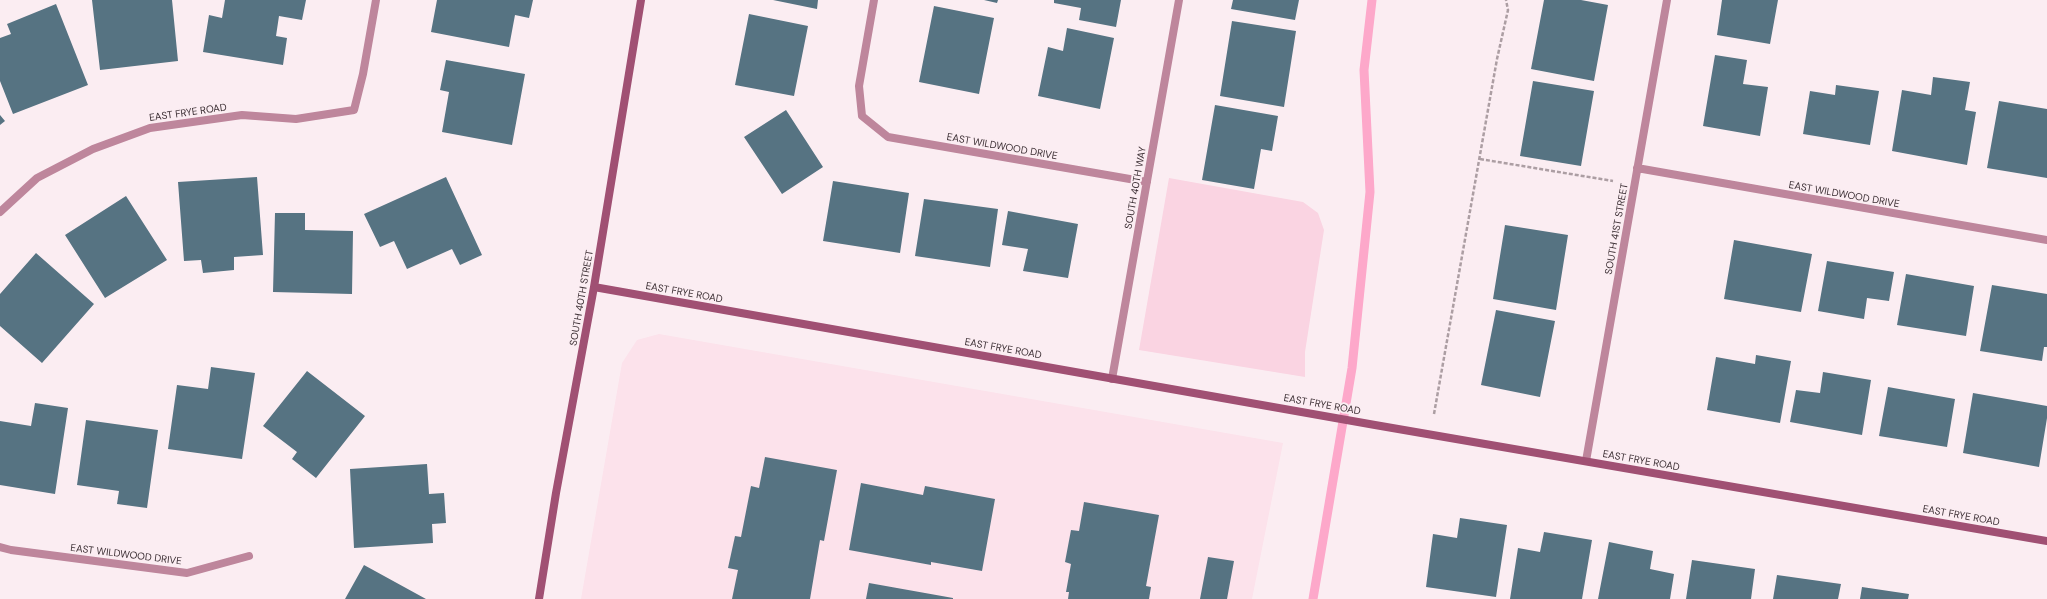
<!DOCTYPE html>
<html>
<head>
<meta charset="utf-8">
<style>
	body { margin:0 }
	canvas { display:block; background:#fbedf2 }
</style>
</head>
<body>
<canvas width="2047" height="599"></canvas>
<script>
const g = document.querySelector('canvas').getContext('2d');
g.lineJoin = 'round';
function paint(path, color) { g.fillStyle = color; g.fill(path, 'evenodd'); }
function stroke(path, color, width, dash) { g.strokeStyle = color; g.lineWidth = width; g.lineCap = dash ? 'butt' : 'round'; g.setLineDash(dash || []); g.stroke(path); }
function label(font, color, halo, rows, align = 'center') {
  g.font = font + ' "DM Sans",sans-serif'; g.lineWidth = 4; g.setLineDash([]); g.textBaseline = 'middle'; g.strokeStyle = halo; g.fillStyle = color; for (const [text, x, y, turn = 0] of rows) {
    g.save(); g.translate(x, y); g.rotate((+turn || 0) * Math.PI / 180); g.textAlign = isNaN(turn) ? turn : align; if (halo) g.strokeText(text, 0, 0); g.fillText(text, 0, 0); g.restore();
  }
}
paint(new Path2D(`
	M 659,334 L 1283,443 L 1252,599 L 581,599 L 622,363 L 637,340 Z`), '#fce2eb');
paint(new Path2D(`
	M 1169,178 L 1303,202 L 1318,213 L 1324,230 L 1305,352 L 1305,377 L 1139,350 Z`), '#fad4e2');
stroke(new Path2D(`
	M 1313,599 L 1352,368 L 1370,192 L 1364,70 L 1372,0`), '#fda8ca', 9);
paint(new Path2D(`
	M 92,0 L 172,0 L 178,61 L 100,70 Z
	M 225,0 L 306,0 L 302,20 L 279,16 L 276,36 L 287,38 L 283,65 L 203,52 L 209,15 L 222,18 Z
	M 437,0 L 533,0 L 529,18 L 515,15 L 509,47 L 431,32 Z
	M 773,0 L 818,0 L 817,9 Z
	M 984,0 L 998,0 L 997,3 Z
	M 1054,0 L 1121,0 L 1116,27 L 1079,20 L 1081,8 L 1054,3 Z
	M 1233,0 L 1299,0 L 1295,20 L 1231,9 Z
	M 1544,0 L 1581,0 L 1608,5 L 1594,81 L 1531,69 Z
	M 1722,0 L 1778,0 L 1770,44 L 1717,35 Z
	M 56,4 L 88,85 L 13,114 L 0,81 L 0,38 L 11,34 L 7,24 Z
	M 934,6 L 994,18 L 979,94 L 919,82 Z
	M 749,14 L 808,26 L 794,96 L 735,85 Z
	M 1232,21 L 1296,31 L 1284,107 L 1220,96 Z
	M 1067,28 L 1114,38 L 1100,109 L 1038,96 L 1048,47 L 1063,51 Z
	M 1715,55 L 1747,60 L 1743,84 L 1768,87 L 1760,136 L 1703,126 Z
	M 446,60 L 525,74 L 512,145 L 442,132 L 449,92 L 440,90 Z
	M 1933,77 L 1970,82 L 1965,110 L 1976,112 L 1967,165 L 1892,151 L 1902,90 L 1931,95 Z
	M 1533,81 L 1594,91 L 1581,166 L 1520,156 Z
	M 1836,85 L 1879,91 L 1870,145 L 1803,134 L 1810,91 L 1835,95 Z
	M 1999,101 L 2047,109 L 2047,178 L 1987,168 Z
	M 1215,105 L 1278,116 L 1272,151 L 1261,149 L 1254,189 L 1202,180 Z
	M 786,110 L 823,167 L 782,194 L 744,137 Z
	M 0,115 L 5,121 L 0,125 Z
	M 257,177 L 263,255 L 234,257 L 234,270 L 203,273 L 201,260 L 184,261 L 178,182 Z
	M 446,177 L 482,255 L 460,265 L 452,249 L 407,269 L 394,241 L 380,247 L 364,214 Z
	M 833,181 L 909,193 L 900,253 L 823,241 Z
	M 126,196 L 167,260 L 105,298 L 65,235 Z
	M 924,199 L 998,209 L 990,267 L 915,256 Z
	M 1008,211 L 1078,224 L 1068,278 L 1023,271 L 1028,249 L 1002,245 Z
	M 275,213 L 305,213 L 305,230 L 353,231 L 352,294 L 273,292 Z
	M 1505,225 L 1568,235 L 1556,310 L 1493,299 Z
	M 1734,240 L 1812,254 L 1801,312 L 1724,299 Z
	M 36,253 L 94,304 L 42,363 L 0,326 L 0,294 Z
	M 1827,261 L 1894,272 L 1889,301 L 1867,298 L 1864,319 L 1818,311 Z
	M 1906,274 L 1974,286 L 1966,336 L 1897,325 Z
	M 1992,285 L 2047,294 L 2047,347 L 2044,347 L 2042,361 L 1980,351 Z
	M 1496,310 L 1555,321 L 1540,397 L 1481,385 Z
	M 1756,355 L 1791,361 L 1780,423 L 1707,410 L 1716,357 L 1755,364 Z
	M 211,367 L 255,373 L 242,459 L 168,449 L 177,385 L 208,389 Z
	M 307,371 L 365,416 L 316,478 L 292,459 L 297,452 L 263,426 Z
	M 1823,372 L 1871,380 L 1862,435 L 1790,422 L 1796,390 L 1820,393 Z
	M 1888,387 L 1955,399 L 1947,447 L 1879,436 Z
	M 1973,393 L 2047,406 L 2047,418 L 2039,467 L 1963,453 Z
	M 35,403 L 68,408 L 55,494 L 0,485 L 0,421 L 31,426 Z
	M 86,420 L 158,430 L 147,508 L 117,504 L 119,491 L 77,485 Z
	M 765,457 L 837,470 L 824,541 L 820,540 L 810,599 L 732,599 L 738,570 L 728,568 L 735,536 L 741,537 L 751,486 L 759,488 Z
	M 427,464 L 429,494 L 444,493 L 446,523 L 432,524 L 433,543 L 354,548 L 350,469 Z
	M 861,483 L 923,495 L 925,486 L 995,499 L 982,571 L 931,562 L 931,565 L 849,550 Z
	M 1084,502 L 1159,515 L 1146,586 L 1151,587 L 1149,599 L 1068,599 L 1069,592 L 1066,592 L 1071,564 L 1065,562 L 1071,530 L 1079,531 Z
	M 1460,518 L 1507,525 L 1496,597 L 1426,587 L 1433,534 L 1457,538 Z
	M 1544,532 L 1592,540 L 1582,599 L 1510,599 L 1518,548 L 1540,552 Z
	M 1609,542 L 1653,551 L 1650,569 L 1674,574 L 1670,599 L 1598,599 Z
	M 1208,557 L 1234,561 L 1227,599 L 1200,599 Z
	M 1692,560 L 1755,569 L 1751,599 L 1686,599 Z
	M 364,565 L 426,599 L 345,599 Z
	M 1777,575 L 1841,584 L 1838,599 L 1773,599 Z
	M 869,583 L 953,598 L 953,599 L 866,599 Z
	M 1862,587 L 1909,594 L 1908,599 L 1860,599 Z`), '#567382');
stroke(new Path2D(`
	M 1480,159 L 1613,181
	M 1434,414 L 1497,59 L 1508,10 L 1506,0`), '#ac9ea3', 2.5, [4, 2]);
stroke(new Path2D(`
	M 874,0 L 859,86 L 862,116 L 888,137 L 1147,182
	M 1637,168 L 2047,240
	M 0,212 L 37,178 L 93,149 L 150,128 L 242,115 L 296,119 L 354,110 L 363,74 L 376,0
	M 1112,379 L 1179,0
	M 1586,461 L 1667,0
	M 0,547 L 11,550 L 187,573 L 249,556`), '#be869c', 8);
stroke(new Path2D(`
	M 594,287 L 1375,425 L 2047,541
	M 539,599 L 556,493 L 594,287 L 641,0`), '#a05073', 8);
label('10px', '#3c2f34', '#fbedf2', [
	["EAST FRYE ROAD",188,113,-8],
	["EAST WILDWOOD DRIVE",1002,147,10],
	["SOUTH 40TH WAY",1136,188,-80],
	["EAST WILDWOOD DRIVE",1844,195,10],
	["SOUTH 41ST STREET",1617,229,-80],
	["EAST FRYE ROAD",684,293,10],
	["SOUTH 40TH STREET",582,298,-80],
	["EAST FRYE ROAD",1003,349,10],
	["EAST FRYE ROAD",1322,405,10],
	["EAST FRYE ROAD",1641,461,10],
	["EAST FRYE ROAD",1961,516,10],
	["EAST WILDWOOD DRIVE",126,555,7]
]);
</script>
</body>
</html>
